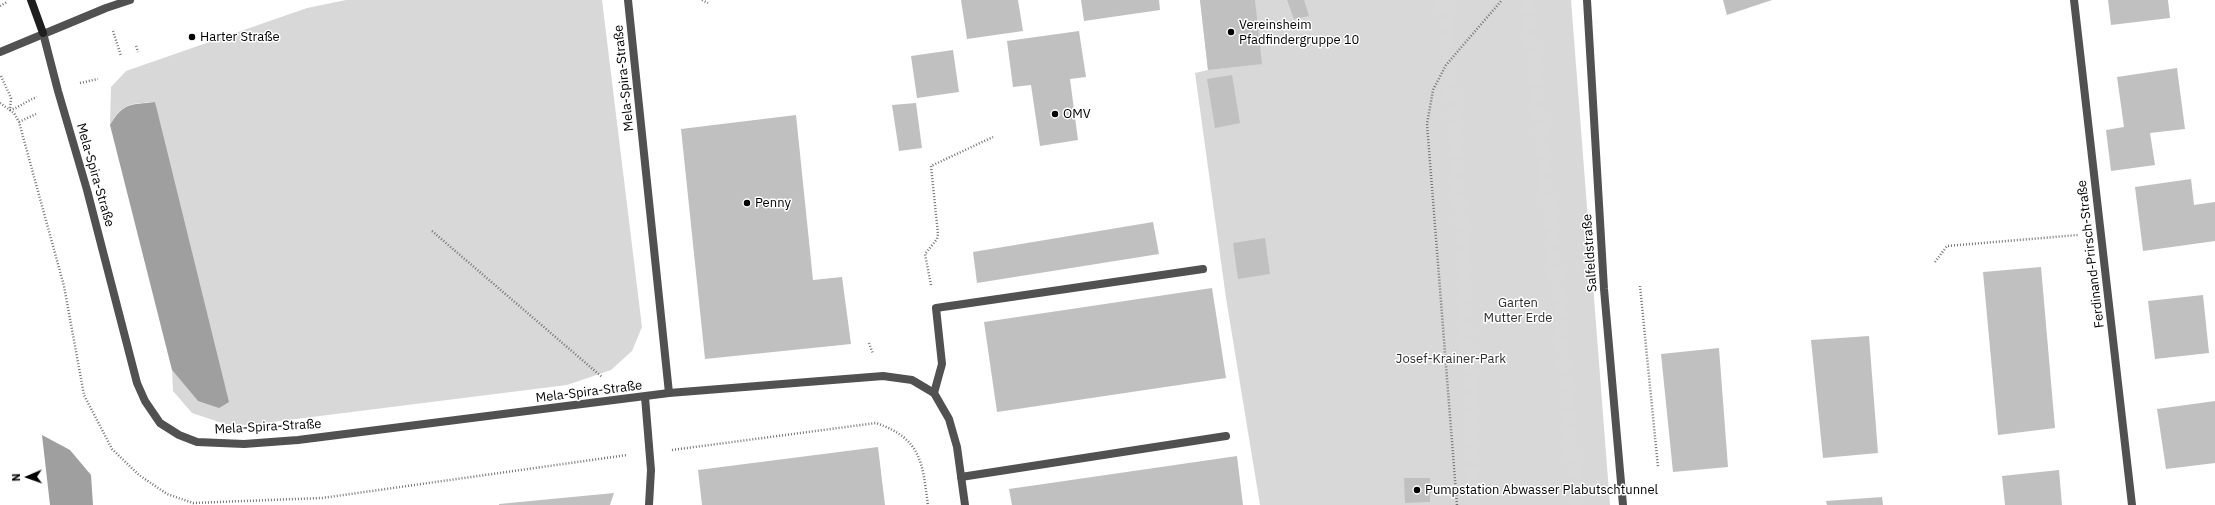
<!DOCTYPE html>
<html>
<head>
<meta charset="utf-8">
<style>
	body { margin:0 }
	#map { position:relative; width:2215px; height:505px; overflow:hidden; background:#fff; font-family:"IBM Plex Sans",sans-serif }
	canvas { display:block }
	.north { position:absolute; left:8px; top:457px; width:40px; height:40px; -webkit-text-stroke:3px #fff; paint-order:stroke; rotate:268deg; font-size:11px; font-weight:700; line-height:16px; text-align:center; color:#000 }
	.north::after { content:''; display:block; margin:auto; width:14px; height:18px; background:#000; clip-path:polygon(50% 0,100% 100%,50% 72%,0 100%) }
</style>
</head>
<body>
<div id="map">
<canvas width="2215" height="505"></canvas>
<div class="north">N</div>
</div>
<script>
const g = document.querySelector('canvas').getContext('2d');
g.lineJoin = 'round';
function paint(path, color) { g.fillStyle = color; g.fill(path, 'evenodd'); }
function stroke(path, color, width, dash) { g.strokeStyle = color; g.lineWidth = width; g.lineCap = dash ? 'butt' : 'round'; g.setLineDash(dash || []); g.stroke(path); }
function label(font, color, halo, rows, align = 'center') {
  g.font = font + ' "IBM Plex Sans",sans-serif'; g.lineWidth = 3; g.setLineDash([]); g.textBaseline = 'middle'; g.strokeStyle = halo; g.fillStyle = color; for (const [text, x, y, turn = 0] of rows) {
    g.save(); g.translate(x, y); g.rotate((+turn || 0) * Math.PI / 180); g.textAlign = isNaN(turn) ? turn : align; if (halo) g.strokeText(text, 0, 0); g.fillText(text, 0, 0); g.restore();
  }
}
paint(new Path2D(`
	M 346,0 L 602,0 L 642,327 L 632,351 L 611,370 L 567,385 L 248,425 L 225,424 L 192,413 L 173,391 L 172,370 L 198,401 L 155,102 C 131,104 123,102 110,125 L 111,87 L 126,71 L 307,8 Z
	M 1200,0 L 1571,0 L 1610,505 L 1260,505 L 1226,298 L 1195,73 L 1208,70 Z`), '#d8d8d8');
paint(new Path2D(`
	M 155,102 L 229,402 L 219,408 L 198,401 L 172,370 L 110,125 C 124,102 130,105 155,102 Z
	M 42,435 L 70,450 L 91,475 L 93,505 L 50,505 Z`), '#9f9f9f');
paint(new Path2D(`
	M 961,0 L 1018,0 L 1023,31 L 967,39 Z
	M 1081,0 L 1159,0 L 1160,10 L 1084,21 Z
	M 1200,0 L 1255,0 L 1262,64 L 1208,70 Z
	M 1287,0 L 1304,0 L 1309,16 L 1294,19 Z
	M 1723,0 L 1772,0 L 1727,15 Z
	M 2108,0 L 2168,0 L 2170,18 L 2111,25 Z
	M 1079,31 L 1086,77 L 1070,79 L 1078,140 L 1040,146 L 1031,85 L 1013,87 L 1007,41 Z
	M 953,50 L 959,92 L 917,98 L 911,56 Z
	M 2177,68 L 2185,129 L 2150,133 L 2155,165 L 2111,171 L 2106,130 L 2124,127 L 2117,77 Z
	M 1232,75 L 1240,123 L 1215,128 L 1207,79 Z
	M 916,103 L 922,148 L 899,151 L 892,105 Z
	M 796,115 L 813,280 L 842,277 L 851,344 L 705,359 L 681,129 Z
	M 2191,179 L 2194,205 L 2215,202 L 2215,241 L 2143,251 L 2135,187 Z
	M 1153,222 L 1159,254 L 977,283 L 973,252 Z
	M 1265,238 L 1270,274 L 1238,279 L 1233,243 Z
	M 2041,267 L 2055,428 L 1998,435 L 1983,272 Z
	M 1212,288 L 1226,378 L 997,412 L 984,322 Z
	M 2203,295 L 2209,353 L 2155,359 L 2148,301 Z
	M 1869,336 L 1878,453 L 1823,458 L 1811,340 Z
	M 1719,348 L 1728,467 L 1673,472 L 1661,354 Z
	M 2215,401 L 2215,463 L 2166,469 L 2157,409 Z
	M 878,447 L 885,505 L 702,505 L 698,470 Z
	M 1237,456 L 1243,505 L 1012,505 L 1009,489 Z
	M 2059,470 L 2062,505 L 2005,505 L 2002,476 Z
	M 1404,478 L 1430,478 L 1430,502 L 1405,503 Z
	M 614,493 L 610,505 L 499,505 L 499,504 Z
	M 1882,497 L 1883,505 L 1827,505 L 1826,501 Z`), '#c0c0c0');
stroke(new Path2D(`
	M 1443,0 C 1459,168 1469,337 1473,505
	M 1527,0 L 1560,314 L 1576,505`), '#d9d9d9', 12, [12, 6]);
stroke(new Path2D(`
	M 702,0 L 708,3
	M 0,6 L 7,2
	M 113,31 L 121,56
	M 136,46 L 138,52
	M 1,76 L 11,98 L 10,110 C 20,107 26,101 37,97
	M 80,83 L 98,79
	M 0,103 L 14,113 L 19,122 L 64,286 L 84,395 L 112,449 L 139,475 L 167,494 L 193,503 L 322,498 L 627,455
	M 19,122 L 36,114
	M 432,231 L 602,377
	M 1935,262 L 1947,246 L 2078,235
	M 931,285 L 925,254 L 937,239 L 938,234 L 931,166 L 993,137
	M 1640,286 L 1658,467
	M 869,343 L 873,354
	M 672,450 L 876,423 C 922,439 922,462 928,505
	M 1457,505 L 1427,124 L 1433,90 L 1446,65 L 1502,0`), '#737373', 2.5, [1, 2]);
stroke(new Path2D(`
	M 934,393 L 942,364 L 936,308 L 1203,269
	M 645,397 L 651,470 L 649,505
	M 961,477 L 1226,436`), '#515151', 8);
stroke(new Path2D(`
	M 628,0 L 669,393
	M 1587,0 L 1604,289 L 1623,505
	M 2074,0 L 2132,505
	M 43,33 L 58,91 L 87,190 L 137,383 L 145,401 L 160,423 L 179,435 L 197,442 L 244,444 L 298,440 L 669,393 L 883,376 L 912,380 L 934,393 L 949,419 L 957,447 L 965,505`), '#515151', 8);
stroke(new Path2D(`
	M 0,52 L 106,8 L 130,0`), '#515151', 8);
stroke(new Path2D(`
	M 31,0 L 43,33`), '#1e1e1e', 8);
for (const [x, y, r, color] of [
	[1231,32,4,"#000"],
	[192,37,4,"#000"],
	[1055,114,4,"#000"],
	[747,203,4,"#000"],
	[1417,490,4,"#000"]
]) { const dot = new Path2D(); dot.arc(x, y, r, 0, 2 * Math.PI); g.fillStyle = color; g.fill(dot); stroke(dot, '#fff', 1.5); }
label('13px', '#000', '#fff', [
	["Vereinsheim",1239,25],
	["Pfadfindergruppe 10",1239,40],
	["Harter Straße",200,37],
	["OMV",1063,114],
	["Penny",755,203],
	["Pumpstation Abwasser Plabutschtunnel",1425,490]
], 'left');
label('13px', '#000', '#fff', [
	["Mela-Spira-Straße",624,78,-96],
	["Mela-Spira-Straße",95,175,74],
	["Salfeldstraße",1590,253,-94],
	["Ferdinand-Prirsch-Straße",2091,254,-97],
	["Mela-Spira-Straße",589,392,-7],
	["Mela-Spira-Straße",268,427,-3]
]);
label('13px', '#2f2f2f', '#fff', [
	["Garten",1518,303],
	["Mutter Erde",1518,318],
	["Josef-Krainer-Park",1451,359]
]);
</script>
</body>
</html>
